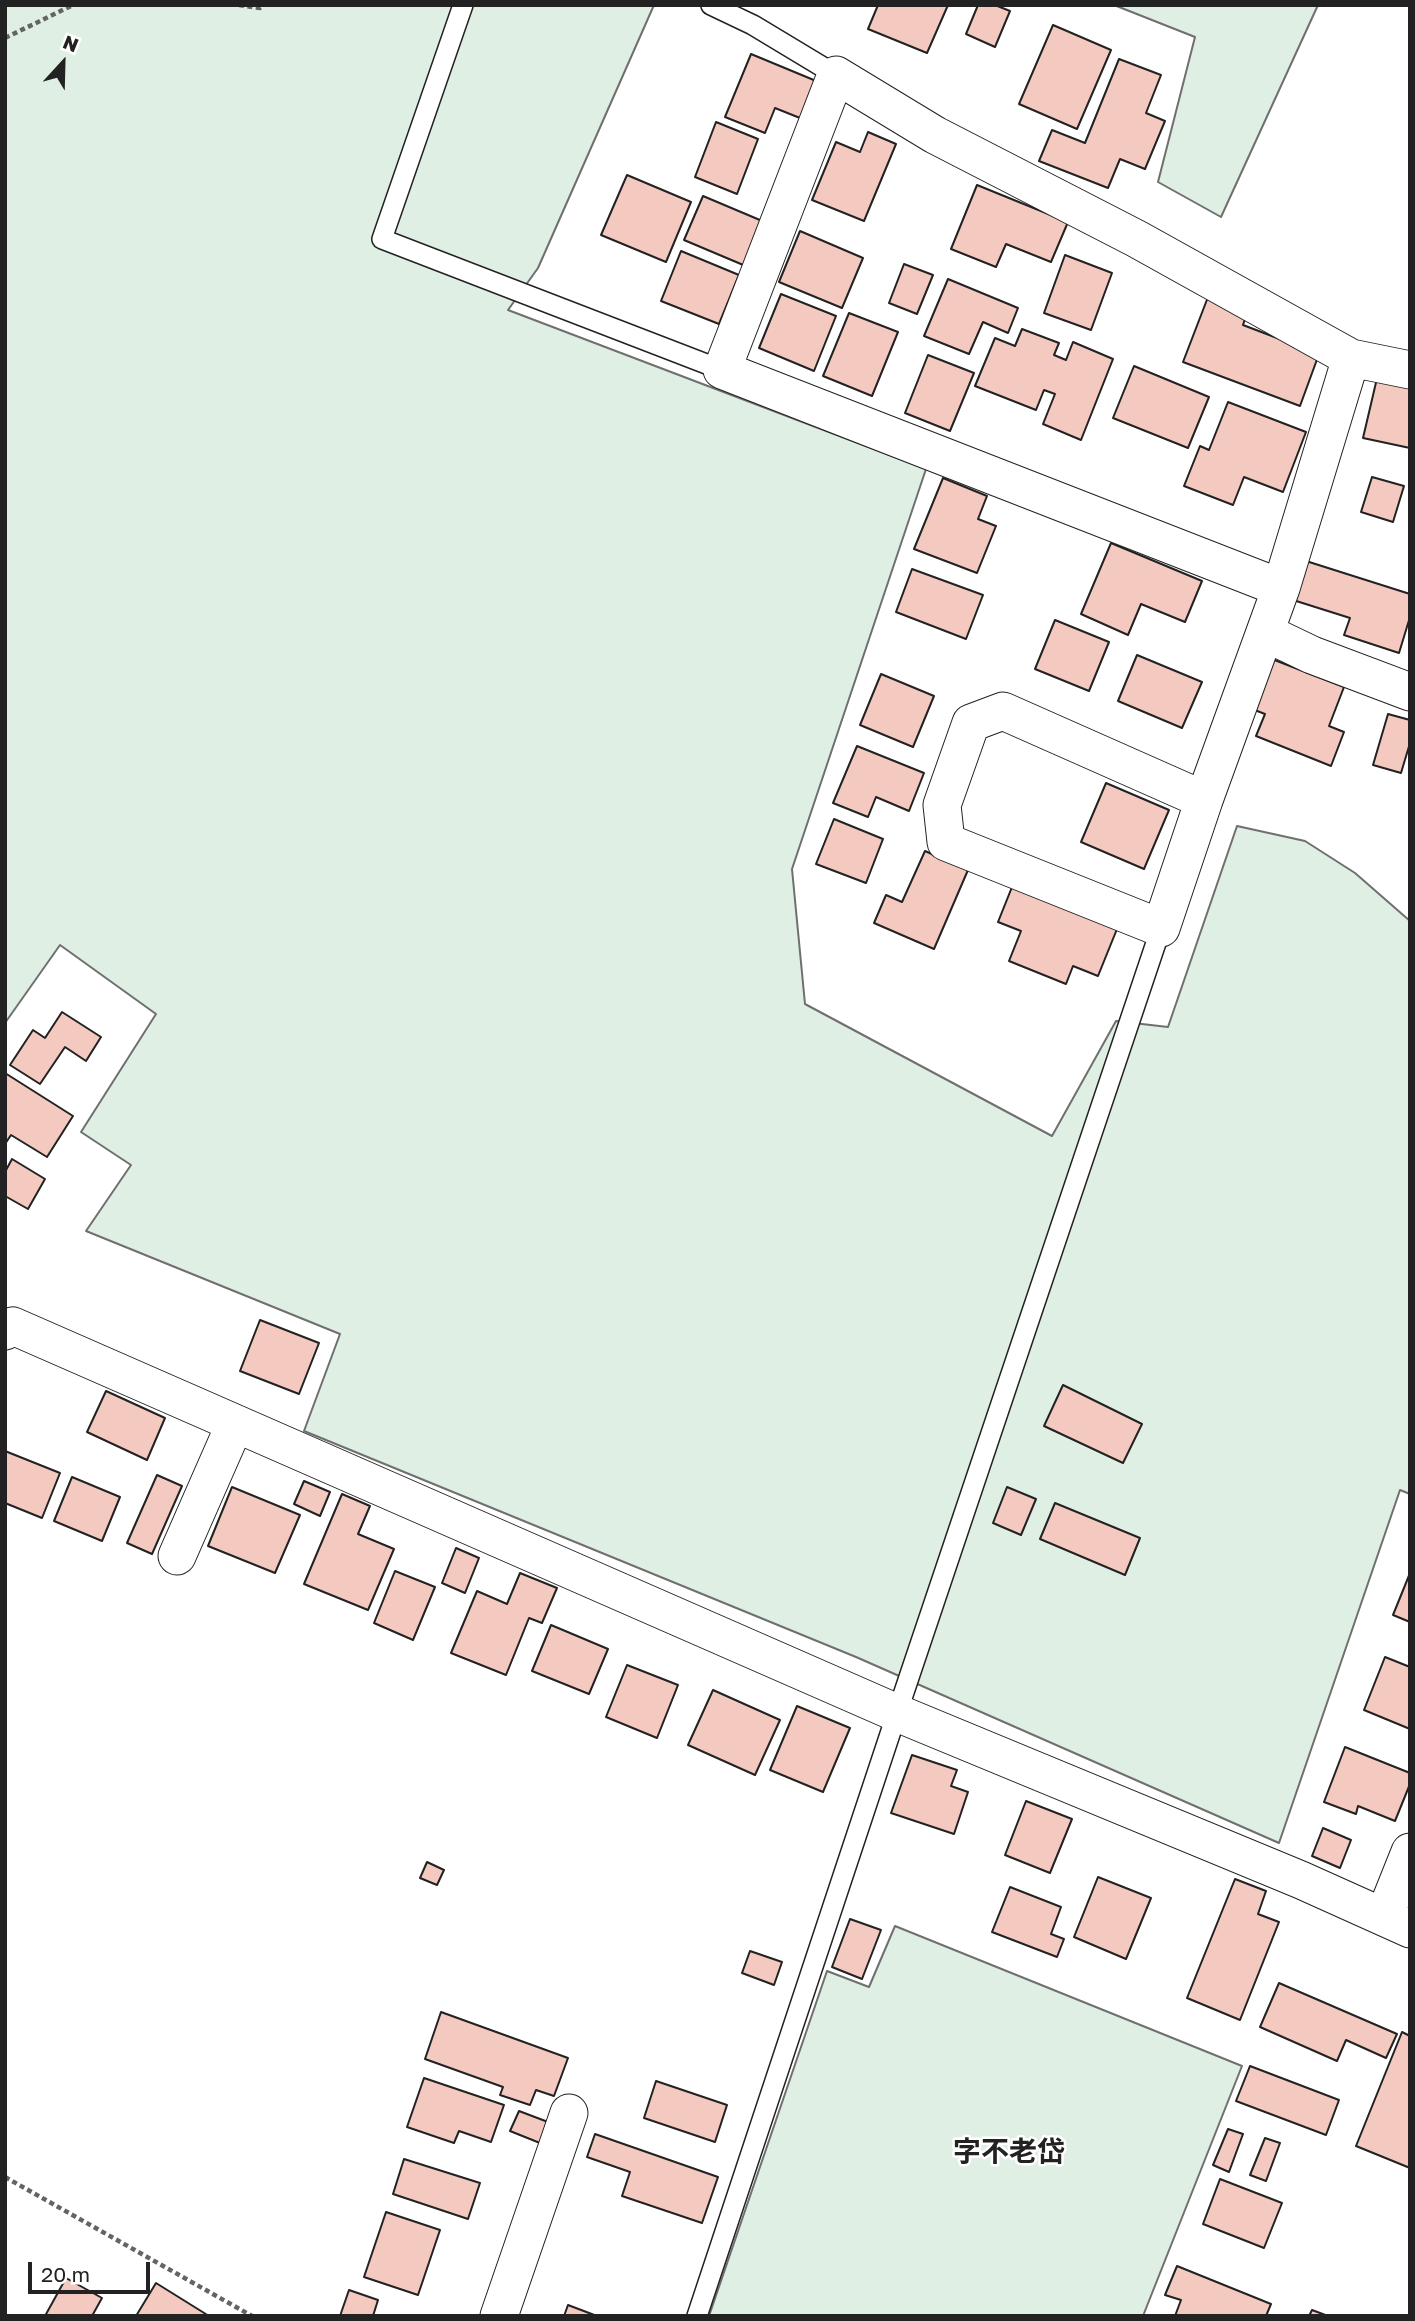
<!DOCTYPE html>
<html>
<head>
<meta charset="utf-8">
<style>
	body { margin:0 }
	#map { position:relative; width:1415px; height:2321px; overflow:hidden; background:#fff; font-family:"Golos Text",sans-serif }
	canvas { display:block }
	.frame { position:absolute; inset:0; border:7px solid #222; pointer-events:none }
	.north { position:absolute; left:28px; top:28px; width:70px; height:70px; -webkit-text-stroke:5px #fff; paint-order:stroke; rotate:22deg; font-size:19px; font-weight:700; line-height:28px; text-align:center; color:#222 }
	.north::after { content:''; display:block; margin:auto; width:24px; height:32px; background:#222; clip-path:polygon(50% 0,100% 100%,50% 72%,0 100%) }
	.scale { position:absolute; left:28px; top:2262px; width:122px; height:32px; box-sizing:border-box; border:4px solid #222; border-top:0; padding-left:9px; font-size:21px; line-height:24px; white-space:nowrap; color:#222; -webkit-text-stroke:5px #fff; paint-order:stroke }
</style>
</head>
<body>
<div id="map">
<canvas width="1415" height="2321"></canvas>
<div class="frame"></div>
<div class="north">N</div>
<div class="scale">20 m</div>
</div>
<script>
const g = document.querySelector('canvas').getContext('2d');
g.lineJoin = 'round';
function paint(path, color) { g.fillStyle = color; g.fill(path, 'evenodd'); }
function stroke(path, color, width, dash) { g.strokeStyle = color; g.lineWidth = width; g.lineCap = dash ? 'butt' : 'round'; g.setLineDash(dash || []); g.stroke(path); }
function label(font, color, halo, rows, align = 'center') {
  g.font = font + ' "Golos Text","Noto Sans JP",sans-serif'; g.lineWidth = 5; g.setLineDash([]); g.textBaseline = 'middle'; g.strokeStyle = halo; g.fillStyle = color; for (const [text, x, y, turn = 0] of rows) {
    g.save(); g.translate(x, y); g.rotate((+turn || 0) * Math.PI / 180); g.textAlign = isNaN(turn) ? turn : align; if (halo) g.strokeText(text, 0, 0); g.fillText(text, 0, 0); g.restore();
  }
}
const green = new Path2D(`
	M 5,5 L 654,5 L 538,268 L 508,310 L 926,469 L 792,869 L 805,1004 L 1052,1136 L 1116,1021 L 1168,1027 L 1237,826 L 1305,841 L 1355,873 L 1410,921 L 1410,1494 L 1400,1490 L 1279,1843 L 856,1657 L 304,1431 L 340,1334 L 86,1231 L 131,1165 L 81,1132 L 156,1014 L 60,945 L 5,1023 Z
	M 1114,5 L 1318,5 L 1221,217 L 1158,182 L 1195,37 Z
	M 895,1926 L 1242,2066 L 1143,2316 L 709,2316 L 827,1971 L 869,1987 Z`);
paint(green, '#e0efe3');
stroke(green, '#6f6f6f', 2);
const building = new Path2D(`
	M 878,5 L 948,5 L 927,53 L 868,29 Z
	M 978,5 L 995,5 L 1010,11 L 995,47 L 966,34 Z
	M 1053,25 L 1111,50 L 1077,129 L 1019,104 Z
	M 751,54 L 821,83 L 805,120 L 775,108 L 765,133 L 725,117 Z
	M 1119,59 L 1161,75 L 1146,113 L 1165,121 L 1145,169 L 1120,159 L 1108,188 L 1039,161 L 1052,130 L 1085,143 Z
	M 716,122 L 758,139 L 737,194 L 695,177 Z
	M 868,132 L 896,144 L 864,221 L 812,200 L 836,142 L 860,152 Z
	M 627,175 L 691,202 L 666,262 L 601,235 Z
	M 977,185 L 1068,222 L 1051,262 L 1006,244 L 996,267 L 951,249 Z
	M 703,196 L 767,223 L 748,267 L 684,240 Z
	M 800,231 L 863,258 L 842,308 L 779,282 Z
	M 681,251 L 739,275 L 719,324 L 661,301 Z
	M 1065,255 L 1112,273 L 1091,330 L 1044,313 Z
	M 904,264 L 933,275 L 917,314 L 889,303 Z
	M 948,279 L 1018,308 L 1008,333 L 983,322 L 969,354 L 924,336 Z
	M 781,294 L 836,316 L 814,371 L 759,348 Z
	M 1208,297 L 1247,313 L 1243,325 L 1319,354 L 1300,406 L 1183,362 Z
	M 849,313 L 898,332 L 872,396 L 823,376 Z
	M 1022,329 L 1059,343 L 1054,355 L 1066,360 L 1073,342 L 1113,359 L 1081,440 L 1043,424 L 1055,394 L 1044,390 L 1036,410 L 975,386 L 995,338 L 1015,346 Z
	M 928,355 L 974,373 L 950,431 L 905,413 Z
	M 1134,366 L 1209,397 L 1188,448 L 1113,418 Z
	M 1378,374 L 1410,381 L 1410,448 L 1363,438 Z
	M 1228,402 L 1306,432 L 1283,492 L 1244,477 L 1233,505 L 1184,486 L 1200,446 L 1209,450 Z
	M 1372,477 L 1404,486 L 1393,522 L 1361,512 Z
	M 943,478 L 987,496 L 978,519 L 996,526 L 977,573 L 914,549 Z
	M 1111,543 L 1202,581 L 1185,622 L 1141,604 L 1128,635 L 1081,614 Z
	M 1306,561 L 1410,594 L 1410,617 L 1399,653 L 1344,635 L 1350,618 L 1293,600 Z
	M 912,569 L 983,595 L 966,639 L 896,612 Z
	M 1055,620 L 1109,642 L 1089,691 L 1035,669 Z
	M 1137,655 L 1202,682 L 1182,728 L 1118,701 Z
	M 1272,659 L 1344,687 L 1329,726 L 1344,732 L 1331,766 L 1256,736 L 1265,714 L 1252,709 Z
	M 881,674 L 934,696 L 913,747 L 860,725 Z
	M 1388,714 L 1410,720 L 1410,743 L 1401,773 L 1373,765 Z
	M 857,746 L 924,773 L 909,811 L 876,797 L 868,817 L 833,803 Z
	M 1106,783 L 1169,810 L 1144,869 L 1081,842 Z
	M 834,819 L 883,839 L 866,883 L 816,864 Z
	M 925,851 L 968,870 L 934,949 L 874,923 L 886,895 L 902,902 Z
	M 1012,887 L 1117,929 L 1098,976 L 1073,966 L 1066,984 L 1009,961 L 1021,931 L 998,922 Z
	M 62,1012 L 101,1037 L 86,1061 L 65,1047 L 40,1084 L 10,1065 L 33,1030 L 45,1038 Z
	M 5,1073 L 73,1116 L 47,1157 L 11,1135 L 5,1144 Z
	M 12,1159 L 45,1179 L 28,1209 L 5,1196 L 5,1172 Z
	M 260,1320 L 319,1343 L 299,1394 L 240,1371 Z
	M 1063,1385 L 1142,1424 L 1123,1463 L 1044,1426 Z
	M 106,1391 L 165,1418 L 147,1460 L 87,1432 Z
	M 5,1451 L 60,1473 L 42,1518 L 5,1503 Z
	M 157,1475 L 182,1486 L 152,1554 L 127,1543 Z
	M 72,1477 L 120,1497 L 102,1541 L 54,1521 Z
	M 304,1481 L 330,1492 L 320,1516 L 294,1504 Z
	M 232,1487 L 300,1515 L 275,1573 L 208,1546 Z
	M 1007,1487 L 1036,1499 L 1021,1535 L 993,1523 Z
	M 342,1494 L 370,1506 L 358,1534 L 394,1549 L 368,1610 L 304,1584 Z
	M 1055,1503 L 1140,1538 L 1125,1575 L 1040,1539 Z
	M 456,1548 L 479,1558 L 465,1593 L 442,1583 Z
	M 395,1571 L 435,1587 L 413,1640 L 374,1623 Z
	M 520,1573 L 557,1588 L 542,1623 L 529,1618 L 506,1675 L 451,1653 L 477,1591 L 507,1604 Z
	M 1410,1573 L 1410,1622 L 1393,1615 Z
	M 551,1625 L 608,1649 L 589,1694 L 532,1671 Z
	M 1385,1657 L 1410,1667 L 1410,1729 L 1364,1710 Z
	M 627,1665 L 678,1685 L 657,1738 L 606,1717 Z
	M 713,1690 L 780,1720 L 755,1775 L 688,1745 Z
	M 797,1706 L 850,1728 L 823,1792 L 770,1770 Z
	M 1345,1747 L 1410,1773 L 1410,1784 L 1395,1821 L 1358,1806 L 1356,1814 L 1324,1802 Z
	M 912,1755 L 957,1770 L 951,1786 L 968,1792 L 954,1834 L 891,1813 Z
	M 1026,1801 L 1072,1819 L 1050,1873 L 1005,1855 Z
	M 1323,1828 L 1351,1840 L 1340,1868 L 1312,1856 Z
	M 427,1862 L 444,1870 L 437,1885 L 420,1878 Z
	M 1098,1877 L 1151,1898 L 1126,1959 L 1074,1937 Z
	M 1235,1879 L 1266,1891 L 1258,1914 L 1279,1922 L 1240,2020 L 1187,1998 Z
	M 1010,1887 L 1061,1907 L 1051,1934 L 1064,1939 L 1057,1957 L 992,1932 Z
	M 850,1919 L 881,1930 L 862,1979 L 832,1967 Z
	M 750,1951 L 782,1962 L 774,1985 L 742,1973 Z
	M 1279,1983 L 1397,2034 L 1386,2058 L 1346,2040 L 1337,2061 L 1260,2027 Z
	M 441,2012 L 568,2058 L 554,2096 L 536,2090 L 530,2105 L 500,2095 L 503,2087 L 425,2059 Z
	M 1402,2032 L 1410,2036 L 1410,2168 L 1356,2146 Z
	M 1250,2066 L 1339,2100 L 1326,2135 L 1236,2101 Z
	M 424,2078 L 504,2105 L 491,2142 L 459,2131 L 454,2143 L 407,2127 Z
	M 656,2081 L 727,2105 L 715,2142 L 644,2118 Z
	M 519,2111 L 548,2122 L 540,2143 L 510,2131 Z
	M 1228,2129 L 1243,2134 L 1229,2172 L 1213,2165 Z
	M 595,2134 L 718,2177 L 702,2223 L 622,2196 L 630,2172 L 587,2157 Z
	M 1265,2138 L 1280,2143 L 1266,2181 L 1250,2175 Z
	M 404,2159 L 480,2183 L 468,2219 L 393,2194 Z
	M 1220,2179 L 1282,2203 L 1264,2248 L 1203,2224 Z
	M 386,2212 L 440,2230 L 418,2295 L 364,2277 Z
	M 1177,2266 L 1271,2304 L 1266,2316 L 1175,2316 L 1181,2300 L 1165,2295 Z
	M 66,2278 L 102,2298 L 92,2316 L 45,2316 Z
	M 156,2283 L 209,2316 L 136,2316 Z
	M 349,2290 L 378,2300 L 373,2316 L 340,2316 Z
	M 568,2305 L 597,2316 L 564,2316 Z
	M 1312,2310 L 1328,2316 L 1309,2316 Z`);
paint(building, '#f3c9c0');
stroke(building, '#222', 2);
const service = new Path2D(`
	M 463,5 L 382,239 L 722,370
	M 711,5 L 753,25 L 836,75
	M 697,2316 L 897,1713 L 1161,928`);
const minor = new Path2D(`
	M 1281,588 L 722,370 L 836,75 L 935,135 L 1137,239 L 1351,358 L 1410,370
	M 1266,633 L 1312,655 L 1410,692
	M 1204,800 L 1003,711 L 971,723 L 942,805 L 946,842 L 1161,928 L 1204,800 L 1281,588 L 1351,358
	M 5,1331 L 13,1326 L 897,1713 L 1301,1880 L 1410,1929
	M 177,1556 L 235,1424
	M 1384,1917 L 1410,1852
	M 499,2316 L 569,2113`);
stroke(service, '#222', 22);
stroke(minor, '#222', 39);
stroke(new Path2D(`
	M 239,5 L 260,8 L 264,5
	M 5,38 L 73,5
	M 5,2177 L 252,2316`), '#646464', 4.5, [5, 3.5]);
stroke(service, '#fff', 19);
stroke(minor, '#fff', 37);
label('bold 28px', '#222', '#fff', [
	["字不老岱",1009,2152]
]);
</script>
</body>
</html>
